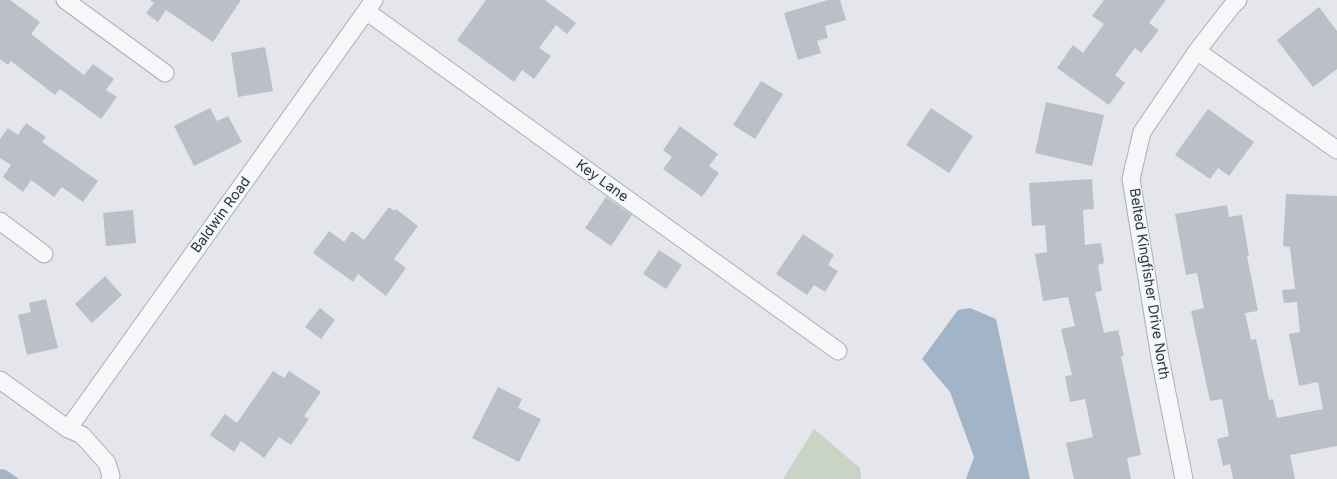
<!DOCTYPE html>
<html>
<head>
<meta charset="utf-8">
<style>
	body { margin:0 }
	canvas { display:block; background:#e4e6eb }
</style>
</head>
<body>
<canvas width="1337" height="479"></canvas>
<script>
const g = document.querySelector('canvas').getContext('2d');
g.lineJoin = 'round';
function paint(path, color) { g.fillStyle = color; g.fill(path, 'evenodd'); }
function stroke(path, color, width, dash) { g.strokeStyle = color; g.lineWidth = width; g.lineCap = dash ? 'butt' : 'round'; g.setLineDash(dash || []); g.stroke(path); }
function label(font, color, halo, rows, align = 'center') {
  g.font = font + ' Inter,sans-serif'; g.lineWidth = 3; g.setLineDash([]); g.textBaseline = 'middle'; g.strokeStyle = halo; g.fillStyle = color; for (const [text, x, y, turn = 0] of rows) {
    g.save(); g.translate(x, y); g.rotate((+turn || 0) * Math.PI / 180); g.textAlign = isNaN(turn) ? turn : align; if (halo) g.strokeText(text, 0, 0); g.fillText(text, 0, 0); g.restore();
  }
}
paint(new Path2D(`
	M 814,429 L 860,468 L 861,479 L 783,479 Z`), '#c9d4c5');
paint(new Path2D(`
	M 970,308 L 996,319 L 1030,479 L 966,479 L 974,457 L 950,392 L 922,359 L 958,310 Z
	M 0,469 L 6,470 L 19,479 L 0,479 Z`), '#a1b4c8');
paint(new Path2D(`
	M 0,0 L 10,0 L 40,22 L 31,34 L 84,75 L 93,64 L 114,79 L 106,90 L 117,97 L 101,119 L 60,89 L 55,95 L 11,61 L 8,65 L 0,59 Z
	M 150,0 L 241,0 L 213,42 L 166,10 L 158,22 L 146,13 L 154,3 Z
	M 486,0 L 545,0 L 576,23 L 567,34 L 556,25 L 539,48 L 551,56 L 534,79 L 522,70 L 514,82 L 457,40 Z
	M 828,0 L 840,0 L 846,20 L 825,26 L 828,38 L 817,41 L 821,53 L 798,60 L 784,13 Z
	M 1104,0 L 1166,0 L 1149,23 L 1159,30 L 1141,53 L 1135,48 L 1115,75 L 1125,83 L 1109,105 L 1057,68 L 1073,45 L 1083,53 L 1104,24 L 1092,16 Z
	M 1319,7 L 1337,31 L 1337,69 L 1313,87 L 1277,40 Z
	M 265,47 L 273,91 L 238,97 L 231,53 Z
	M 761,81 L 783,94 L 755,139 L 733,125 Z
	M 1046,102 L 1104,115 L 1092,166 L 1035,153 Z
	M 210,108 L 217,121 L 228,116 L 242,142 L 194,166 L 174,126 Z
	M 931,108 L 973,136 L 949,173 L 906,145 Z
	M 1208,109 L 1254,142 L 1229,176 L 1218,168 L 1210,179 L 1175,155 Z
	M 26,123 L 46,137 L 42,142 L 98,181 L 83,202 L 62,187 L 54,197 L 31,180 L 23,192 L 3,177 L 11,165 L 0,158 L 0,139 L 8,128 L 18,135 Z
	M 680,126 L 718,154 L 709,166 L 719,173 L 702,197 L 663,169 L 672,157 L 663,150 Z
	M 1092,179 L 1094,209 L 1083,210 L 1085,245 L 1101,243 L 1104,263 L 1098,265 L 1102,291 L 1095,292 L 1104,333 L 1118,330 L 1124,356 L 1121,356 L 1141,455 L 1127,458 L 1131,479 L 1074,479 L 1066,443 L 1093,437 L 1085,399 L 1070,402 L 1065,376 L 1072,375 L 1061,329 L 1075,326 L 1068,297 L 1043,301 L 1035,254 L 1047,252 L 1045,225 L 1032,226 L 1029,183 Z
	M 1286,194 L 1337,196 L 1337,446 L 1290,455 L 1295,479 L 1233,479 L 1230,464 L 1223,466 L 1217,439 L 1229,436 L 1222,399 L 1210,401 L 1191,311 L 1204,308 L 1197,273 L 1186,275 L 1175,214 L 1227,205 L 1229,217 L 1242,215 L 1249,256 L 1247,256 L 1258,311 L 1245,313 L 1251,340 L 1256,339 L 1269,400 L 1273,399 L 1277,418 L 1323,409 L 1318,382 L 1299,386 L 1289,334 L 1300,332 L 1297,302 L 1284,303 L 1282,290 L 1295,289 L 1290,247 L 1283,246 Z
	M 606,197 L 632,215 L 611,246 L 585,228 Z
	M 389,207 L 394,211 L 396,209 L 418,226 L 394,259 L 406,268 L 386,296 L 358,274 L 353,282 L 313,253 L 329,231 L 344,242 L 352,231 L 364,240 Z
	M 133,210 L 136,243 L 106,246 L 103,213 Z
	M 803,234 L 834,255 L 828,265 L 838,271 L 825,292 L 814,285 L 807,295 L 776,274 Z
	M 659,250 L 682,265 L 666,289 L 643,274 Z
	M 105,276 L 122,295 L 92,323 L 75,304 Z
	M 46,299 L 58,348 L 27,355 L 18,315 L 31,312 L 29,303 Z
	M 320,308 L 335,320 L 321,339 L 305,327 Z
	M 273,371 L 284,378 L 289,371 L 321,392 L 304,416 L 309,419 L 291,445 L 279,437 L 264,458 L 241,441 L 234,452 L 210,435 L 225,414 L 237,423 Z
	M 498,387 L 522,399 L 518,408 L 541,419 L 519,462 L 472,438 Z`), '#bbbfc7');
const minor = new Path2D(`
	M 65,0 L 165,73
	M 366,11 L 838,351
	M 1197,51 L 1337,150
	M 0,221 L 44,254
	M 0,380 L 68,429 L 82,435 L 107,463 L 111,476 L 110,479
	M 68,429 L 374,0
	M 1184,479 L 1160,358 L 1131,179 L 1142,132 L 1197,51 L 1232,6 L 1238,0`);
stroke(minor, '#a9adb5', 19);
stroke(minor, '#f6f7f9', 17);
label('14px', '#2c3442', '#f3f5f8', [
	["Key Lane",602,181,36],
	["Baldwin Road",221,215,-54],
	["Belted Kingfisher Drive North",1149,284,81]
]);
</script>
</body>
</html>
